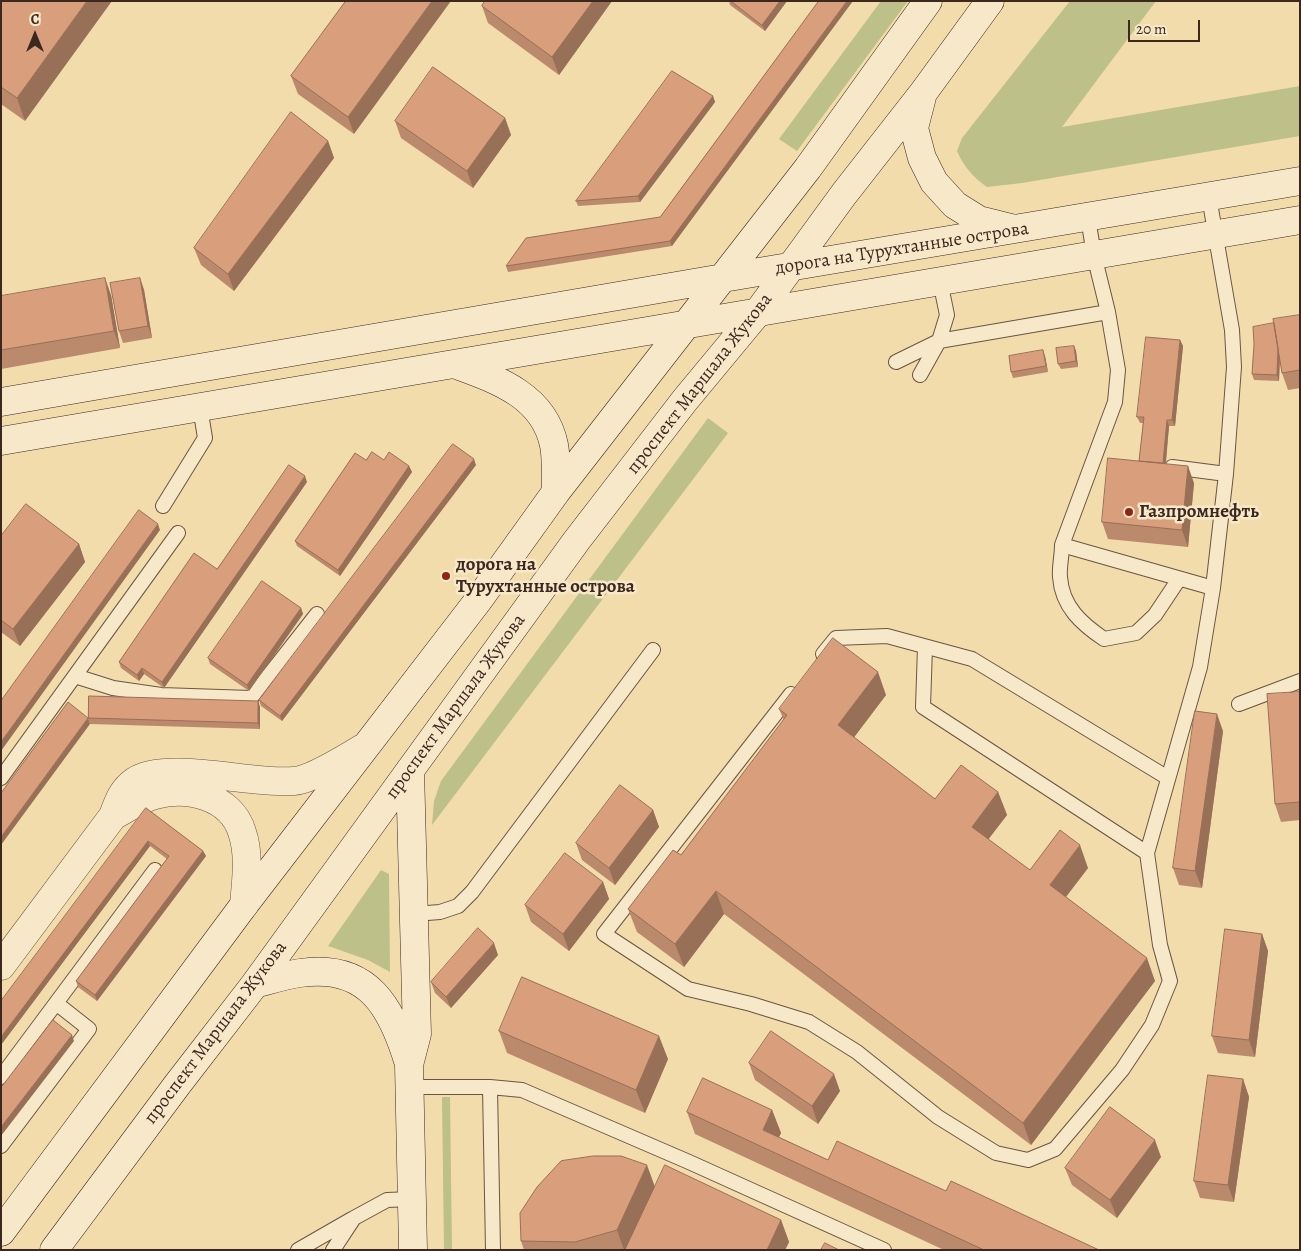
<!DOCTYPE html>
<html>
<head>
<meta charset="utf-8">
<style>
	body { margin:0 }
	#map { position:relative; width:1301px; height:1251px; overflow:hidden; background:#f2dcac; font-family:Alegreya,serif }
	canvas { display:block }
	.frame { position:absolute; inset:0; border:2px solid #3d281f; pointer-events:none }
	.north { position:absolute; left:10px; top:10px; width:50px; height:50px; -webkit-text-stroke:4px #f7e8c9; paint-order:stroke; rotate:0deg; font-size:14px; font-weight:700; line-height:20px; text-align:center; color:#3d281f }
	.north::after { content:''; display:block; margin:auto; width:18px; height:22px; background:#3d281f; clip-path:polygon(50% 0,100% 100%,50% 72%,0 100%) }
	.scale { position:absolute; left:1128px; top:20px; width:72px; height:22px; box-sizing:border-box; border:2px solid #3d281f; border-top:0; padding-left:6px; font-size:15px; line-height:18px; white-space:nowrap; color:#3d281f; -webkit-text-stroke:4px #f7e8c9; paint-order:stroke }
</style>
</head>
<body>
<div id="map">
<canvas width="1301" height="1251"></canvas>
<div class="frame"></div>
<div class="north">С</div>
<div class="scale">20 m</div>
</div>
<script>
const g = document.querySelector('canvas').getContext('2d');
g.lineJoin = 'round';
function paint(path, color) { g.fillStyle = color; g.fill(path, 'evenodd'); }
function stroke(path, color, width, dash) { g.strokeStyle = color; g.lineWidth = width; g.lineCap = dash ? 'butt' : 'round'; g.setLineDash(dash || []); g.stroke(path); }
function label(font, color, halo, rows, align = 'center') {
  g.font = font + ' Alegreya,serif'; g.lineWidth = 5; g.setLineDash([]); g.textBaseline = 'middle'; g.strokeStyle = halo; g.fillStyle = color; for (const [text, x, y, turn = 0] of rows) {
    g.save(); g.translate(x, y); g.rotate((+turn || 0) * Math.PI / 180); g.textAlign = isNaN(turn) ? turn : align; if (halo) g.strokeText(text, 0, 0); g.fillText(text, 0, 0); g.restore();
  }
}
paint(new Path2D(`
	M 881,1 L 908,1 L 797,151 L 779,139 Z
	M 1070,1 L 1156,1 L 1062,127 L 1300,86 L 1300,136 L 1022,183 L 987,187 C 973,177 964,167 957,151 L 962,138 Z
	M 708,418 L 728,433 L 432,825 L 434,801 L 441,781 Z
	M 381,870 L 389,874 L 390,972 L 368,960 L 328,946 Z
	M 442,1097 L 450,1097 L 452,1250 L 444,1250 Z`), '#bdc088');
const lane = new Path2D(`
	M 1088,218 L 1094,255 L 1108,312 L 1118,370 L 1115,402 L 1062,545 L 1213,588
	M 896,362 L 939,341 L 1108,312
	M 920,375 L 939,341 L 947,315 L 940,281
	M 1172,467 L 1226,474
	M 163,506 L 205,438 L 200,407
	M 1062,545 C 1062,556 1059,567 1060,577 C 1062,607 1082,624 1104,639 L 1136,633 L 1155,615 L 1179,579
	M 925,647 L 923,707 L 1147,853 L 1200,667 L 1213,588 L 1226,474 L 1234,367 L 1232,330 L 1209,197
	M 823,654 L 836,638 L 887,636 L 972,659 L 1168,778
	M 75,676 L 113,688 L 161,695 L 251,698 L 317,614
	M 791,694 L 604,934 L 688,989 L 751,1004 L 809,1022 L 857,1052 L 938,1117 L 996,1153 L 1028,1160 L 1055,1149 L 1122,1070 L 1152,1025 L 1170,981 L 1160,945 L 1147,853
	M 1239,704 L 1300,681
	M 1,778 L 178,533
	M 414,914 L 440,912 L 458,906 L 472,892 L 653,650
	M 1,1077 L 155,870
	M 410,1087 L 490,1087 L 493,1250
	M 490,1087 L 522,1090 L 689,1162 L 884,1250
	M 1,1146 L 89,1029 L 56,1003
	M 298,1250 L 352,1219
	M 333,1250 L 354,1218 L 387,1200 L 412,1199`);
const street = new Path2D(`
	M 113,816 C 126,809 140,799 155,795 C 187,786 231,796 242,832 C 250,855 246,881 244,905
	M 1,966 L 113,816 C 118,802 122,790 135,781 C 166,760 255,785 294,781 C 312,780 347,757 363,748`);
const secondary = new Path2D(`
	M 922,97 L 914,128 L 922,158 L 934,182 L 955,205 L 979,220 L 1011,228
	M 457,365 C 498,380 544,396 554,445 C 557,460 555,477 556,492
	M 1,402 L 723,278 L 1300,181
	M 1,441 L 1300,220
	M 410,770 L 417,1034 L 409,1065 L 413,1250
	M 255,984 C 270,980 285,975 300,973 C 368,963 392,1007 409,1064
	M 1,1232 L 244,905 L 477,602 L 556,492 L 808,168 L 928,1
	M 54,1250 L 177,1085 L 255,984 L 577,540 L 685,400 L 758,312 L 844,194 L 923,93 L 990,1`);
stroke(lane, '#6a5542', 16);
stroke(street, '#6a5542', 29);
stroke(secondary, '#3d281f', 29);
stroke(lane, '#f7e8c9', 14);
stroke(street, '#f7e8c9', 28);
stroke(secondary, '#f7e8c9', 28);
paint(new Path2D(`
	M 1,1 L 25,121 L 1,104 Z
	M 346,1 L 354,134 L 298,94 L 291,76 Z
	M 485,1 L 612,1 L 559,75 L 488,23 L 482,6 Z
	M 729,1 L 787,1 L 765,31 L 730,5 Z
	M 819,1 L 672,246 L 508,272 L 506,266 L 660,217 Z
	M 713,96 L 715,102 L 640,202 L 578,206 L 576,201 Z
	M 505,118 L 511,135 L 473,188 L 401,138 L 395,121 Z
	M 328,141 L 334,158 L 234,291 L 201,265 L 194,248 Z
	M 140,278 L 144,290 L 152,338 L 123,343 L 119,331 Z
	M 111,295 L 120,348 L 1,369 L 1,296 Z
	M 1300,315 L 1300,388 L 1288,390 L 1282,373 L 1280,359 L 1279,381 L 1254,380 L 1252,374 L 1274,323 Z
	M 1180,340 L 1183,346 L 1175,426 L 1169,426 L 1166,463 L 1194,483 L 1188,547 L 1108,539 L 1102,522 L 1139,461 L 1143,423 L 1140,423 L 1137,417 Z
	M 1074,346 L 1076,351 L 1078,367 L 1061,369 L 1058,364 Z
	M 1045,356 L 1048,372 L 1013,378 L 1011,372 Z
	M 366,460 L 384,460 L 409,466 L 412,472 L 340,576 L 297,546 L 295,541 Z
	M 476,465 L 282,721 L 261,706 L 259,700 Z
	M 307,482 L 164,688 L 144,674 L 139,681 L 121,668 L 119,662 Z
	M 1,536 L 79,544 L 85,562 L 20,646 L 1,632 Z
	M 301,608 L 303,614 L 249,691 L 210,664 L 208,658 Z
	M 1300,692 L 1300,820 L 1281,822 L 1275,804 Z
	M 886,695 L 854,737 L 935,799 L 998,792 L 1007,815 L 988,839 L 1030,870 L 1088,868 L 1066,897 L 1155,981 L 1031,1145 L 724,914 L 684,967 L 637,932 L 628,909 L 681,855 L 784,720 L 779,709 Z
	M 258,701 L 260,707 L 260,729 L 90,724 L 88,718 Z
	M 1223,731 L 1202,888 L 1179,885 L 1173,868 Z
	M 146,808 L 203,851 L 206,856 L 97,1001 L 78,987 L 76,981 L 167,859 L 150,846 L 1,1045 Z
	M 653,810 L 659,827 L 615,885 L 582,860 L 576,843 Z
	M 603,882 L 609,899 L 569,951 L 531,922 L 525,905 Z
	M 1262,934 L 1268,951 L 1255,1057 L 1218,1053 L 1212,1036 Z
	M 498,955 L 451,1008 L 435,993 L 431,982 Z
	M 499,1031 L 668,1059 L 645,1113 L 507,1053 Z
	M 749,1063 L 840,1091 L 818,1124 L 755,1080 Z
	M 1243,1079 L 1249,1097 L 1234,1202 L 1200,1198 L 1194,1181 Z
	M 772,1110 L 781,1133 L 779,1137 L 828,1160 L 1099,1250 L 944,1250 L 695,1134 L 687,1112 Z
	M 1161,1157 L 1117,1218 L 1072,1185 L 1065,1168 Z
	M 655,1186 L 781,1220 L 789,1242 L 785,1250 L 524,1250 L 521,1241 Z`), '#bb896b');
paint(new Path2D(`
	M 87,1 L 112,1 L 25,121 L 17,98 Z
	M 432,1 L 451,1 L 354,134 L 348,117 Z
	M 593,1 L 612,1 L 559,75 L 552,57 Z
	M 780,1 L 787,1 L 765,31 L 762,25 Z
	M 847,1 L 853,1 L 672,246 L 670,241 Z
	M 713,96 L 715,102 L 640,202 L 638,196 Z
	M 505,118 L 511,135 L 473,188 L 467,171 Z
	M 328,141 L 334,158 L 234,291 L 228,274 Z
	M 105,278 L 111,295 L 120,348 L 114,331 Z
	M 140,278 L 144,290 L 152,338 L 148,326 Z
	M 1275,323 L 1280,350 L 1279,381 L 1277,375 Z
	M 1180,340 L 1183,346 L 1175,426 L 1172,420 Z
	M 1074,346 L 1076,351 L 1078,367 L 1076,361 Z
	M 1043,350 L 1045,356 L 1048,372 L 1046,366 Z
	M 1167,420 L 1169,426 L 1164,480 L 1162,474 Z
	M 474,459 L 476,465 L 282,721 L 280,716 Z
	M 409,466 L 412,472 L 340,576 L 338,570 Z
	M 1188,466 L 1194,483 L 1188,547 L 1182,530 Z
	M 305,476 L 307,482 L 164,688 L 162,682 Z
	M 158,524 L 160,530 L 1,751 L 1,742 Z
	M 79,544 L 85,562 L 20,646 L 13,629 Z
	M 301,608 L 303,614 L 249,691 L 247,685 Z
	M 142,668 L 144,674 L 139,681 L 137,675 Z
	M 878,672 L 886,695 L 846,748 L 838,725 Z
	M 258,701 L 260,707 L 260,729 L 258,723 Z
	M 1217,714 L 1223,731 L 1202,888 L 1195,871 Z
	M 88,718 L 90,724 L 1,845 L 1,837 Z
	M 998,792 L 1007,815 L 981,849 L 972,827 Z
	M 653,810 L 659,827 L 615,885 L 609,868 Z
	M 148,841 L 150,846 L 1,1045 L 1,1037 Z
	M 1080,845 L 1088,868 L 1058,907 L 1050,885 Z
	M 203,851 L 206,856 L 97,1001 L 95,995 Z
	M 603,882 L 609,899 L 569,951 L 563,934 Z
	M 716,891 L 724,914 L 684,967 L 675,944 Z
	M 1262,934 L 1268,951 L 1255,1057 L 1249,1040 Z
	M 494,943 L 498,955 L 451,1008 L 446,997 Z
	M 1147,958 L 1155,981 L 1031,1145 L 1023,1123 Z
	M 72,1035 L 74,1041 L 1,1136 L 1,1127 Z
	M 659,1036 L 668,1059 L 645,1113 L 636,1090 Z
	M 834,1074 L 840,1091 L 818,1124 L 812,1106 Z
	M 1243,1079 L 1249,1097 L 1234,1202 L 1228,1185 Z
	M 772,1110 L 781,1133 L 772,1151 L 763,1130 Z
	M 1155,1140 L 1161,1157 L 1117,1218 L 1110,1200 Z
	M 647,1165 L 663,1209 L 644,1250 L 624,1250 L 617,1230 Z
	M 781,1220 L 789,1242 L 785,1250 L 767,1250 Z`), '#986f57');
const building = new Path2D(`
	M 1,1 L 87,1 L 17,98 L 1,87 Z
	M 346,1 L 432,1 L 348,117 L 291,76 Z
	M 485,1 L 593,1 L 552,57 L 482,6 Z
	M 731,1 L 780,1 L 762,25 Z
	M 819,1 L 847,1 L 670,241 L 506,266 L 526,238 L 660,217 Z
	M 433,67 L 505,118 L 467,171 L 395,121 Z
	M 672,71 L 713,96 L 638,196 L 576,201 Z
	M 291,112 L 328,141 L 228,274 L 194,248 Z
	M 105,278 L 114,331 L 1,350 L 1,296 Z
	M 140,278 L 148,326 L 119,331 L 110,283 Z
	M 1300,315 L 1300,370 L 1282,373 L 1273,319 Z
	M 1274,323 L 1278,348 L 1277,375 L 1252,374 L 1254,344 L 1253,327 Z
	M 1146,337 L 1180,340 L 1172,420 L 1167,420 L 1163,463 L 1139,461 L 1144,417 L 1137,417 Z
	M 1074,346 L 1076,361 L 1058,364 L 1056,348 Z
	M 1043,350 L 1046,366 L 1011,372 L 1009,356 Z
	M 453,444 L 474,459 L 280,716 L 259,700 Z
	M 372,452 L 384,460 L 389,452 L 409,466 L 338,570 L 295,541 L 355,453 L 366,460 Z
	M 1108,458 L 1188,466 L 1182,530 L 1102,522 Z
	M 289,465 L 305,476 L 162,682 L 142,668 L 137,675 L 119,662 L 194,553 L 217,569 Z
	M 26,504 L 79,544 L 13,629 L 1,620 L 1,536 Z
	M 139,510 L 158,524 L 1,742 L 1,701 Z
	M 262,581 L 301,608 L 247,685 L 208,658 Z
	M 833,638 L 878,672 L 838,725 L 935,799 L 961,765 L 998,792 L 972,827 L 1030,870 L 1060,830 L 1080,845 L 1050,885 L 1147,958 L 1023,1123 L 716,891 L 675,944 L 628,909 L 673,850 L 681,855 L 787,715 L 779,709 Z
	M 1300,692 L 1300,802 L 1275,804 L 1267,694 Z
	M 89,696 L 258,701 L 258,723 L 88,718 L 1,837 L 1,793 L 68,702 L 88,718 Z
	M 1195,711 L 1217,714 L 1195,871 L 1173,868 Z
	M 620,785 L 653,810 L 609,868 L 576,843 Z
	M 146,808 L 203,851 L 95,995 L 76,981 L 169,856 L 148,841 L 1,1037 L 1,1001 Z
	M 565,853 L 603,882 L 563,934 L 525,905 Z
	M 478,928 L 494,943 L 446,997 L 431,982 Z
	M 1225,929 L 1262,934 L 1249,1040 L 1212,1036 Z
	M 522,977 L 659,1036 L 636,1090 L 499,1031 Z
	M 53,1020 L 72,1035 L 1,1127 L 1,1088 Z
	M 771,1031 L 834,1074 L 812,1106 L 749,1063 Z
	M 1208,1075 L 1243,1079 L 1228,1185 L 1194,1181 Z
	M 703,1078 L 772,1110 L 763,1130 L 828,1160 L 837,1141 L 946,1191 L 951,1181 L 1099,1250 L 984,1250 L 687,1112 Z
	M 1110,1107 L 1155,1140 L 1110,1200 L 1065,1168 Z
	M 593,1156 L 621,1156 L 647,1165 L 617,1230 L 575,1242 L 521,1241 L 520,1213 L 537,1187 L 561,1161 Z
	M 665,1165 L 781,1220 L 767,1250 L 625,1250 Z
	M 825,1243 L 839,1250 L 821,1250 Z`);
paint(building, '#d99f7c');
stroke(building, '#986f57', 1);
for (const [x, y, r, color] of [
	[1129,512,5,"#8f2418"],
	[446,576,5,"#8f2418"]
]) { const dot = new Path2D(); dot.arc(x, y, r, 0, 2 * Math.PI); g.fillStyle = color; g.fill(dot); stroke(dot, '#f7e8c9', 2); }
label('19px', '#3d281f', '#f7e8c9', [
	["дорога на Турухтанные острова",902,249,-9],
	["проспект Маршала Жукова",700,384,-52],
	["проспект Маршала Жукова",456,707,-54],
	["проспект Маршала Жукова",216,1033,-53]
]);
label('bold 19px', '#3d281f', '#f7e8c9', [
	["Газпромнефть",1139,512],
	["дорога на",456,565],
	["Турухтанные острова",456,587]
], 'left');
</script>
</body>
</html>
